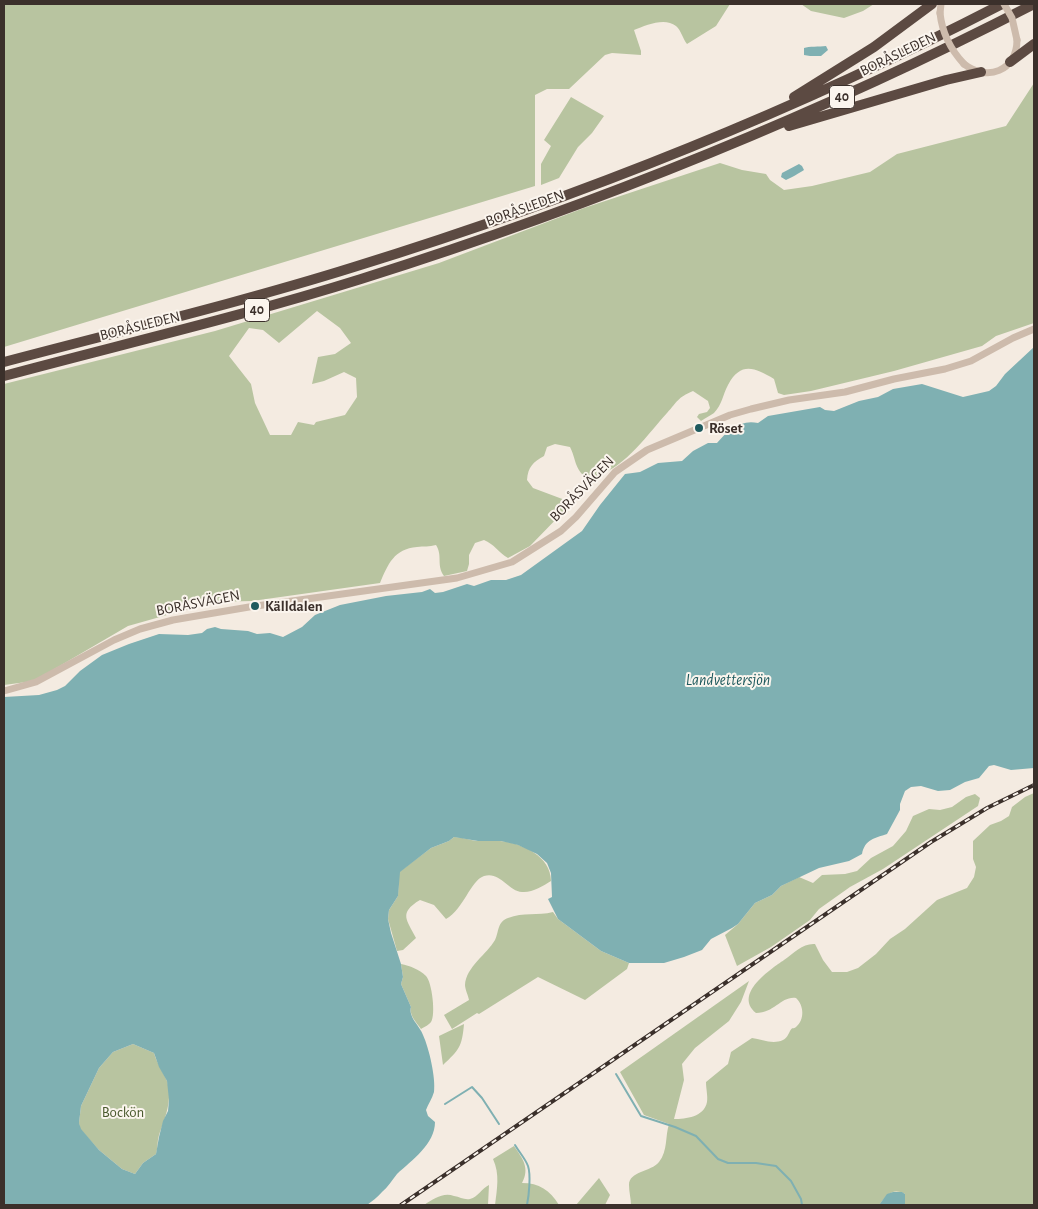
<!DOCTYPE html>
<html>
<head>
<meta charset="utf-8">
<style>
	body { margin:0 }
	#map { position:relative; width:1038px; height:1209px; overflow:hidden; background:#f4ebe1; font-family:"Alegreya Sans",sans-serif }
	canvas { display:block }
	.frame { position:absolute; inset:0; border:5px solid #3b302b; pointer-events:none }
</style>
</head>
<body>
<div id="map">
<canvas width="1038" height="1209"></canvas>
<div class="frame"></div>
</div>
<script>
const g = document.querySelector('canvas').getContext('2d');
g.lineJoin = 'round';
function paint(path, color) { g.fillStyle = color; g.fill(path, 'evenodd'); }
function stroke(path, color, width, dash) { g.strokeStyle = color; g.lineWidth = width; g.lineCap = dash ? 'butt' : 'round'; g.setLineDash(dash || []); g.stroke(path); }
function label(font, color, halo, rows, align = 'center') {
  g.font = font + ' "Alegreya Sans",sans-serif'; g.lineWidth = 4; g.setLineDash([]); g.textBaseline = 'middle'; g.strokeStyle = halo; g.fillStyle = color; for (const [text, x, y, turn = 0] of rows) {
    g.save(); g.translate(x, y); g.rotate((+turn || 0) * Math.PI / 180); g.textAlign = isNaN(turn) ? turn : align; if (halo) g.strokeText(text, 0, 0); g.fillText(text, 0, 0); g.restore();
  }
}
paint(new Path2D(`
	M 4,4 L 730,4 L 716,26 L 687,44 C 683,39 681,30 676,26 C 665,17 646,25 634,30 L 641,51 L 641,55 L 612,53 L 605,55 L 569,89 L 547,89 L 535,95 L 535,186 L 4,347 Z
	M 801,4 L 874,4 L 863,11 L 844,18 L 811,11 Z
	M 1034,83 L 1034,323 L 996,336 L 982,346 L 894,371 L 811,391 L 784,395 L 778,393 L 774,379 C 755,368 741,361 728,385 C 723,394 722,405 714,413 C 710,416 705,418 701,421 L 697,417 L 699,414 L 707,412 L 710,408 L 708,401 L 693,391 C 677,398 678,401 667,413 C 648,434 626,466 599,475 C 595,477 589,476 584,476 C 574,466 576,459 570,447 L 555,444 L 547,447 L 544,456 C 533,462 528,467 527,480 L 533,488 L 565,500 L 566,509 L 530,546 L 508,558 C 498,552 494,544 484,540 L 475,543 L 469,555 L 469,564 L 467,571 L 444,576 C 436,565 443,556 436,545 C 429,547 424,546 417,547 C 394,549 388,564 380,583 L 252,601 L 213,602 L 128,626 L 34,681 L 4,685 L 4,384 L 215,331 L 439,263 L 584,208 L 720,163 L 742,170 L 766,174 L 770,180 L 784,190 L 812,186 L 870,172 L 897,154 L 1006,126 ZM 317,311 L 340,328 L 351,343 L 335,354 L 318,357 L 312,384 L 324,381 L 344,372 L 356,378 L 357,397 L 345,415 L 316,422 L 314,425 L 298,422 L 291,435 L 270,435 L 255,403 L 251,384 L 229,356 L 249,328 L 263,330 L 279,343 Z
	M 571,97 L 604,116 L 592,133 L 578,147 L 559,178 L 541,185 L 541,164 L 551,146 L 544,140 Z
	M 1034,793 L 1034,1205 L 905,1205 L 905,1194 C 892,1187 886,1196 879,1205 L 631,1205 C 631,1199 629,1192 629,1185 C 629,1171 651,1172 659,1162 C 668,1151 665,1136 669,1124 L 644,1115 L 620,1072 L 749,981 L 741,1002 L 729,1021 L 695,1048 L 682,1064 L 684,1080 L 674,1119 C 686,1119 704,1117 707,1102 C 708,1096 706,1089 706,1082 L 728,1064 L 731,1052 L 752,1038 C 762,1039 772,1045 783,1040 C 787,1038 788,1035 790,1031 C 793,1026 792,1030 796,1027 C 805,1020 804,1005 796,998 C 781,996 775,1013 756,1013 C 733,994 771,969 784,960 C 794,953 803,943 815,944 L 823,960 L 832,972 L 847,972 L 858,968 L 876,954 L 890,939 L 905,929 L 937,900 L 967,888 L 974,877 L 976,867 L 973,859 L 973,841 L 990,825 L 1001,821 L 1009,816 L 1012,807 L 1025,797 Z
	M 975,794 L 980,798 L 978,806 L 883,869 L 850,887 L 819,909 L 810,920 L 771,947 L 737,966 L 725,935 L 738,924 L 755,903 L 772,895 L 781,886 L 799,877 L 813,883 L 822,875 L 845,874 L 857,871 L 871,858 L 893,846 L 906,831 L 913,816 L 929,809 L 940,810 L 952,807 L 966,797 Z
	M 454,837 C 462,837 469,840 477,841 C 485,841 493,840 500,841 C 522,843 551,856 551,881 C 543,886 532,893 522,892 C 508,891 500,871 484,876 C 470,881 464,909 446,919 L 434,905 L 420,900 C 398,913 407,920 416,938 L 403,950 L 397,951 L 388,919 L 389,910 L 398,896 L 399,872 L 431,848 L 449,841 Z
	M 553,912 L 558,919 L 601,951 L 629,963 L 627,969 L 585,1000 L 538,977 L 479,1014 L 477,1013 L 452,1029 L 444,1015 L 469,1000 C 468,995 465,989 465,985 C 466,967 487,954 495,940 C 499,932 497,922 508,918 C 523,912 538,916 553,912 Z
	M 401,964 C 410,966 419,969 426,976 C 432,982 436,1015 431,1022 C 429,1025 424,1027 421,1029 C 416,1022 409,1015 411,1007 L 401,984 L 403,977 Z
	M 464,1024 C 462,1047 459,1050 443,1065 L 439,1036 Z
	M 133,1044 L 154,1053 C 157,1064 163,1071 167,1081 C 173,1100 165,1118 159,1135 C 157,1141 158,1148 156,1154 L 143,1163 L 135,1174 L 122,1169 L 99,1150 L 80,1129 L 79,1123 L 81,1106 L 99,1068 L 113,1052 Z
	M 514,1146 C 523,1159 530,1168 522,1183 C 539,1183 550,1190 559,1205 L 495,1205 C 497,1189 500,1174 493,1159 Z
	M 599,1178 L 610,1195 L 605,1205 L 576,1205 Z
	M 489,1185 L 488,1205 L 424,1205 C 434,1199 443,1192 454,1196 C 460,1197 464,1200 470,1199 C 478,1197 482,1188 489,1185 Z`), '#b8c4a0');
paint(new Path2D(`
	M 826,46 L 828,50 L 821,56 L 810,56 L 804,55 L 804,48 C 809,46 819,47 826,46 Z
	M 799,164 L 802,166 L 804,170 C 801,172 789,179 786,180 L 781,177 L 782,173 Z
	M 1034,347 L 1034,768 L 1011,770 L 994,765 L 989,766 L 979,778 L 965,782 L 950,790 L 938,791 L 921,786 L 911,787 L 905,791 L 900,804 L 900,810 L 887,834 C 875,838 865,839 862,854 L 849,861 L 819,868 L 781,886 L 772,895 L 755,903 L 738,924 L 732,928 L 711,939 L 702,950 L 684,957 L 664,963 L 629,963 L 601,951 L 558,919 L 548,899 L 552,897 L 551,873 L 547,863 L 537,854 L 518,845 L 501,841 L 478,841 L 454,837 L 449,841 L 431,848 L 400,872 L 398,896 L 389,910 L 388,919 L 391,933 L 401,964 L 403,977 L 401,984 L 411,1007 C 408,1017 420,1026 423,1035 C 429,1048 436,1078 434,1092 C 432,1099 428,1104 426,1110 L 428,1116 L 435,1122 C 435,1144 412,1160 397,1174 C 392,1180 388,1187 382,1192 C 378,1197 372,1201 367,1205 L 4,1205 L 4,697 L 39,695 L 57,690 L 65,686 L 80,671 L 102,655 L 129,644 L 159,634 L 188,635 L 202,633 L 207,629 L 215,627 L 221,629 L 248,631 L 257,634 L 270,633 L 283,637 L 302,627 L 315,615 L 340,605 L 386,596 L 422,592 L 430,589 L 435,593 L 443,592 L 467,584 L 474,586 L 491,580 L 506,580 L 521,575 L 582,531 L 600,505 L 625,474 L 640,472 L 658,463 L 682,461 L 693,451 L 708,443 L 717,443 C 728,430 741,419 758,423 L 768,416 L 820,407 L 825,410 L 834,411 L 859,401 L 878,397 L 893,389 L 922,384 L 963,397 L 989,391 L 996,386 L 1005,374 ZM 133,1044 L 154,1053 L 159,1067 L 167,1081 L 169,1100 L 168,1111 L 163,1121 L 159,1137 L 156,1154 L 143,1163 L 135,1174 L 122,1169 L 99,1150 L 81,1129 L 79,1123 L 81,1106 L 99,1068 L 113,1052 Z
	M 893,1192 L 902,1192 L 905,1194 L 905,1205 L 879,1205 L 887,1194 Z`), '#7fb0b2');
stroke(new Path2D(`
	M 616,1074 L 641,1116 L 675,1127 L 696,1136 L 718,1159 L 728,1163 L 756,1163 L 776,1166 L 791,1181 L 801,1199 L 802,1205
	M 445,1104 L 472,1087 L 482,1098 L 499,1124
	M 515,1145 C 519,1152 525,1158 528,1166 C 531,1175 529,1195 527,1205`), '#7fb0b2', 2);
stroke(new Path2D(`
	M 940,13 L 941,4
	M 964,64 C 987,82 1017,71 1017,40
	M 4,691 L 36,682 L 114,640 L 140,629 L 173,620 L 249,607 L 457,578 L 512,562 L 561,531 L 576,517 L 615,472 L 647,450 L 730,415 L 751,409 L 789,400 L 845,392 L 894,379 L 945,369 L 971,361 L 1013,338 L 1034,329`), '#cdbbac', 7);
stroke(new Path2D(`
	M 1010,62 L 1034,44
	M 794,97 L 874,47 L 932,4
	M 789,126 L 946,80 L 981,72
	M 4,362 C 121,331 239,303 354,267 C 577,198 795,111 1002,4
	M 4,376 C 123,344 243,316 361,279 C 592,206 818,115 1034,4`), '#5c4a42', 10);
const rail = new Path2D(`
	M 401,1205 L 931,842 L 987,808 L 1034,785`);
stroke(rail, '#3b302b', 4);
stroke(rail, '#fbf5ee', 2, [5.5]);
stroke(new Path2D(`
	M 1004,4 L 1012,18 L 1017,40
	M 940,13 C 942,32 950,49 964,64`), '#cdbbac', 7);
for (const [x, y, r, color] of [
	[699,428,5,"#1f5a5e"],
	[255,606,5,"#1f5a5e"]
]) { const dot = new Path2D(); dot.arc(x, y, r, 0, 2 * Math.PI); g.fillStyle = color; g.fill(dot); stroke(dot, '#fbf5ee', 2); }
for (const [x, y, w] of [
	[842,97,25],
	[257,310,25]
]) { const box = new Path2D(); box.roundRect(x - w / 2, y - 11.5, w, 23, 4); g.fillStyle = '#fbf5ee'; g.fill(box); stroke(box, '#3b302b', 1); }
label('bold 14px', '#3b302b', null, [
	["40",842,97],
	["40",257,310]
]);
label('15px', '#3b302b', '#fbf5ee', [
	["BORÅSLEDEN",898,54,-26],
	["BORÅSLEDEN",525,208,-20],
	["BORÅSLEDEN",140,326,-14],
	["BORÅSVÄGEN",582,489,-46],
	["BORÅSVÄGEN",198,603,-11]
]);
label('bold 15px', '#3b302b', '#fbf5ee', [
	["Röset",709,428],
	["Källdalen",265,606]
], 'left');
label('15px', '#4a5a2e', '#fbf5ee', [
	["Bockön",123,1112]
]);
label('italic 16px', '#1f5a5e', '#fbf5ee', [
	["Landvettersjön",728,680]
]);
</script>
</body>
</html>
